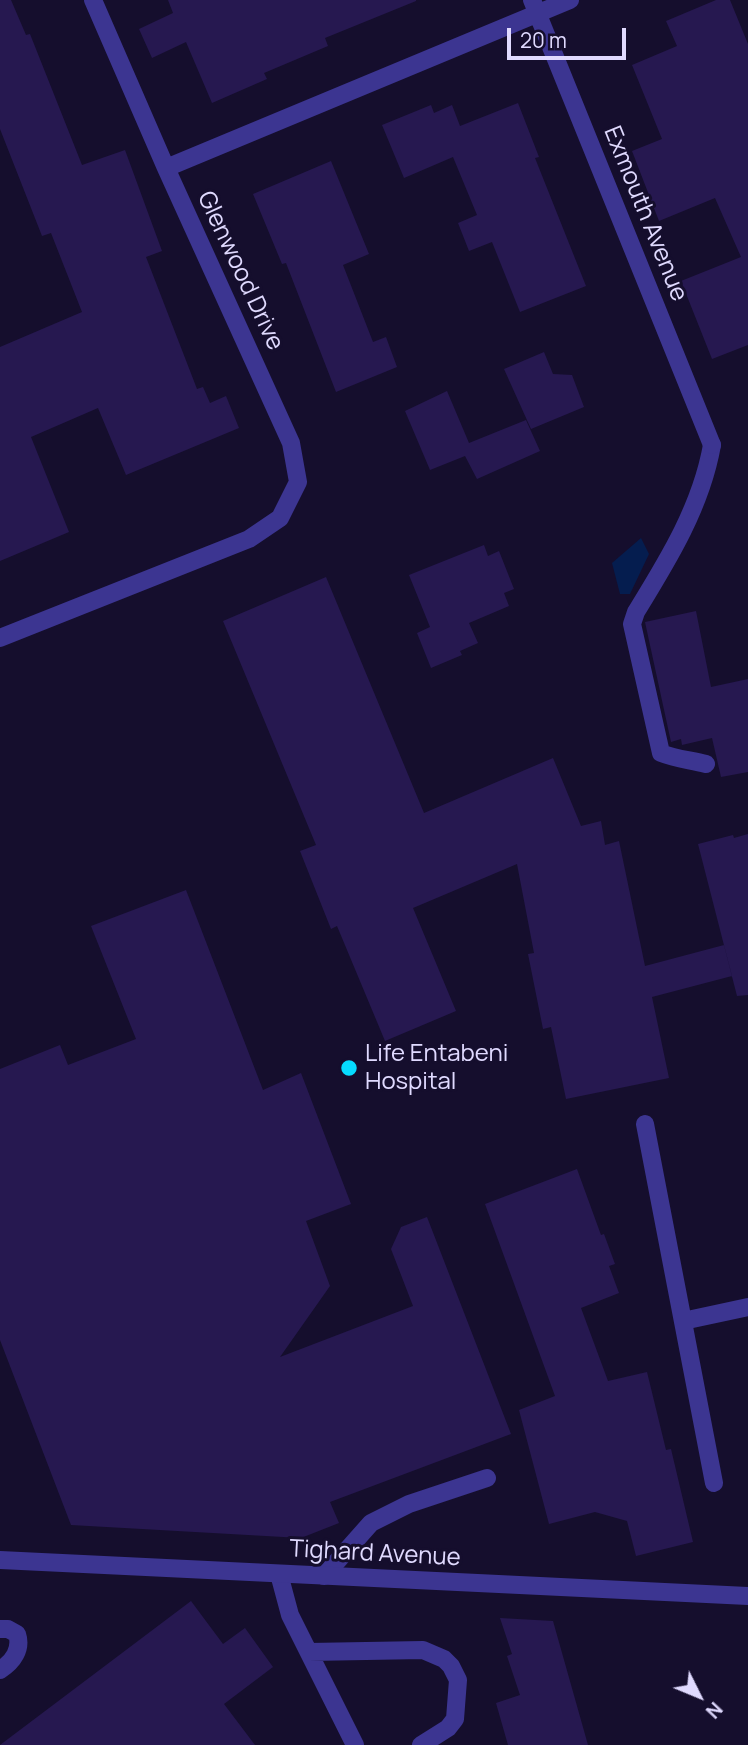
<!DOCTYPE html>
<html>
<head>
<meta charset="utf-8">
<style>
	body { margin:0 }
	#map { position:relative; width:748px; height:1745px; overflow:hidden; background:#150e2d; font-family:Manrope,sans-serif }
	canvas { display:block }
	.north { position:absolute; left:664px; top:1661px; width:70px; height:70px; -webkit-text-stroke:5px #150e2d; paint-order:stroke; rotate:133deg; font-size:19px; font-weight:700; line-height:28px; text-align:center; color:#e0daff }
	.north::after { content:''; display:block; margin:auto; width:24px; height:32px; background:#e0daff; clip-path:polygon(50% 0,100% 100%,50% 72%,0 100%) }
	.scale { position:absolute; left:507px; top:28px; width:119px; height:32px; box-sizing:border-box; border:4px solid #e0daff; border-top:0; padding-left:9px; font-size:21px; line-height:24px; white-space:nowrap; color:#e0daff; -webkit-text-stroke:5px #150e2d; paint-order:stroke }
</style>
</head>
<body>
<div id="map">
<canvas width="748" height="1745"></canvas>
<div class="north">N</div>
<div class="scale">20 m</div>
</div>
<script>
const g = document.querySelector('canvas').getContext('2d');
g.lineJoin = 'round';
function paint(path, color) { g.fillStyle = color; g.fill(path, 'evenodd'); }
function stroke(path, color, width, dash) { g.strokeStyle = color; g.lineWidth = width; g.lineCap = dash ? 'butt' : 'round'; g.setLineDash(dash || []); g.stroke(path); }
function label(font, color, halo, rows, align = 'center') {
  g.font = font + ' Manrope,sans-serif'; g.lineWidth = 6; g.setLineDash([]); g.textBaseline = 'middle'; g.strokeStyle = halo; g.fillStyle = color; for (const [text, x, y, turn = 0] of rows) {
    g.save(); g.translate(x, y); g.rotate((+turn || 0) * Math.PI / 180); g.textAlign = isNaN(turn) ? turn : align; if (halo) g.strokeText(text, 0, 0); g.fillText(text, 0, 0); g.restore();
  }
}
paint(new Path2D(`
	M 641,538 L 649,554 L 630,594 L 620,594 L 612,563 Z`), '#051d4f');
paint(new Path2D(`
	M 0,0 L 11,0 L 26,35 L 30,34 L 82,165 L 125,150 L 162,251 L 146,257 L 197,389 L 203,387 L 210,403 L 226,396 L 239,428 L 126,475 L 98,408 L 31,437 L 69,532 L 0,561 L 0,347 L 82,312 L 51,233 L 42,236 L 0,129 Z
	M 168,0 L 416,0 L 416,1 L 325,38 L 328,46 L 264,73 L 267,79 L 212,103 L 186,42 L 152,58 L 139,29 L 173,13 Z
	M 716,0 L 730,0 L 748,44 L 748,345 L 712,359 L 681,281 L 741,257 L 715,198 L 659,221 L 632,151 L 662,139 L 632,65 L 677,46 L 666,21 Z
	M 518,103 L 539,157 L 535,158 L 586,286 L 520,312 L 492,242 L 469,251 L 458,223 L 477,215 L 453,157 L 404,178 L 382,125 L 431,105 L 434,113 L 452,105 L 460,126 Z
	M 331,161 L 369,254 L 343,265 L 373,342 L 386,337 L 397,367 L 336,392 L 286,263 L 282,264 L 253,194 Z
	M 544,352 L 553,374 L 572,375 L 584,407 L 531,429 L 504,369 Z
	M 447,391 L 469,443 L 526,420 L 540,451 L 477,479 L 465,456 L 430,470 L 405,411 Z
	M 484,545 L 488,556 L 499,551 L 514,589 L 504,593 L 509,606 L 469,623 L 478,643 L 460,651 L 462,655 L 431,668 L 417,633 L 430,627 L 409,575 Z
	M 326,577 L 424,813 L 553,758 L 581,826 L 601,821 L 605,845 L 619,841 L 645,966 L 724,945 L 732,976 L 652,997 L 669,1078 L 566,1099 L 551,1027 L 543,1029 L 528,954 L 534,953 L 517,864 L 413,908 L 456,1011 L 385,1041 L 337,926 L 331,929 L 300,851 L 316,845 L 223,621 Z
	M 696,611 L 711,687 L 748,679 L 748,772 L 721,777 L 712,738 L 682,745 L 681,739 L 671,742 L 645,622 Z
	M 748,834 L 748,995 L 737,996 L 698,844 L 733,835 L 734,838 Z
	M 186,890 L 263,1090 L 301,1073 L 351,1204 L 306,1221 L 330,1286 L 280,1357 L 413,1306 L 391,1249 L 401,1227 L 427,1217 L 511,1434 L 330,1502 L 339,1523 L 301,1538 L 71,1525 L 0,1340 L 0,1069 L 60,1045 L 68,1065 L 136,1039 L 91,926 Z
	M 577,1169 L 601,1235 L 604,1234 L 615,1264 L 609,1266 L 619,1293 L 581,1308 L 608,1381 L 647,1372 L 666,1450 L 671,1449 L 693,1542 L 636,1556 L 627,1521 L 595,1512 L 549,1524 L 519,1410 L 555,1396 L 485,1204 Z
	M 191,1601 L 223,1644 L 245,1628 L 273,1667 L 224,1704 L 255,1745 L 0,1745 Z
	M 500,1618 L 553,1621 L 588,1745 L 508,1745 L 496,1703 L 520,1695 L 507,1656 L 512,1654 Z`), '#261850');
stroke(new Path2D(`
	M 706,764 C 691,760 676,759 661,753 L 632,624 L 636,612 C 668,560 701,507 712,445
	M 645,1124 L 714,1483
	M 683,1321 L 748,1307
	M 279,1574 L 290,1615 L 355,1745
	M 324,1576 L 371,1523 L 409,1504 L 487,1478
	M 0,1629 L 8,1629 L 17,1634 C 22,1649 13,1662 0,1670
	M 309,1652 L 423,1650 L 444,1659 L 451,1666 L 458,1680 L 455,1719 L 448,1728 L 421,1745`), '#3c3591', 18);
stroke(new Path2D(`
	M 532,0 L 712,445
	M 166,168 L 570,0
	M 0,638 L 249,539 L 280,518 L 298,482 L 291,443 L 166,168 L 93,0
	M 0,1560 L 748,1596`), '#3c3591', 18);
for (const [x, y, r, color] of [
	[349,1068,9,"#06dbff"]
]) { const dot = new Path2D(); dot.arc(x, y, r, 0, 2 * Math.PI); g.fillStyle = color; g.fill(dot); stroke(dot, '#150e2d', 2.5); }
label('24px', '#e0daff', '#150e2d', [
	["Exmouth Avenue",645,214,68],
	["Glenwood Drive",240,271,65],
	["Tighard Avenue",375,1554,3]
]);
label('24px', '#e0daff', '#150e2d', [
	["Life Entabeni",365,1054],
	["Hospital",365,1082]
], 'left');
</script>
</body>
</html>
